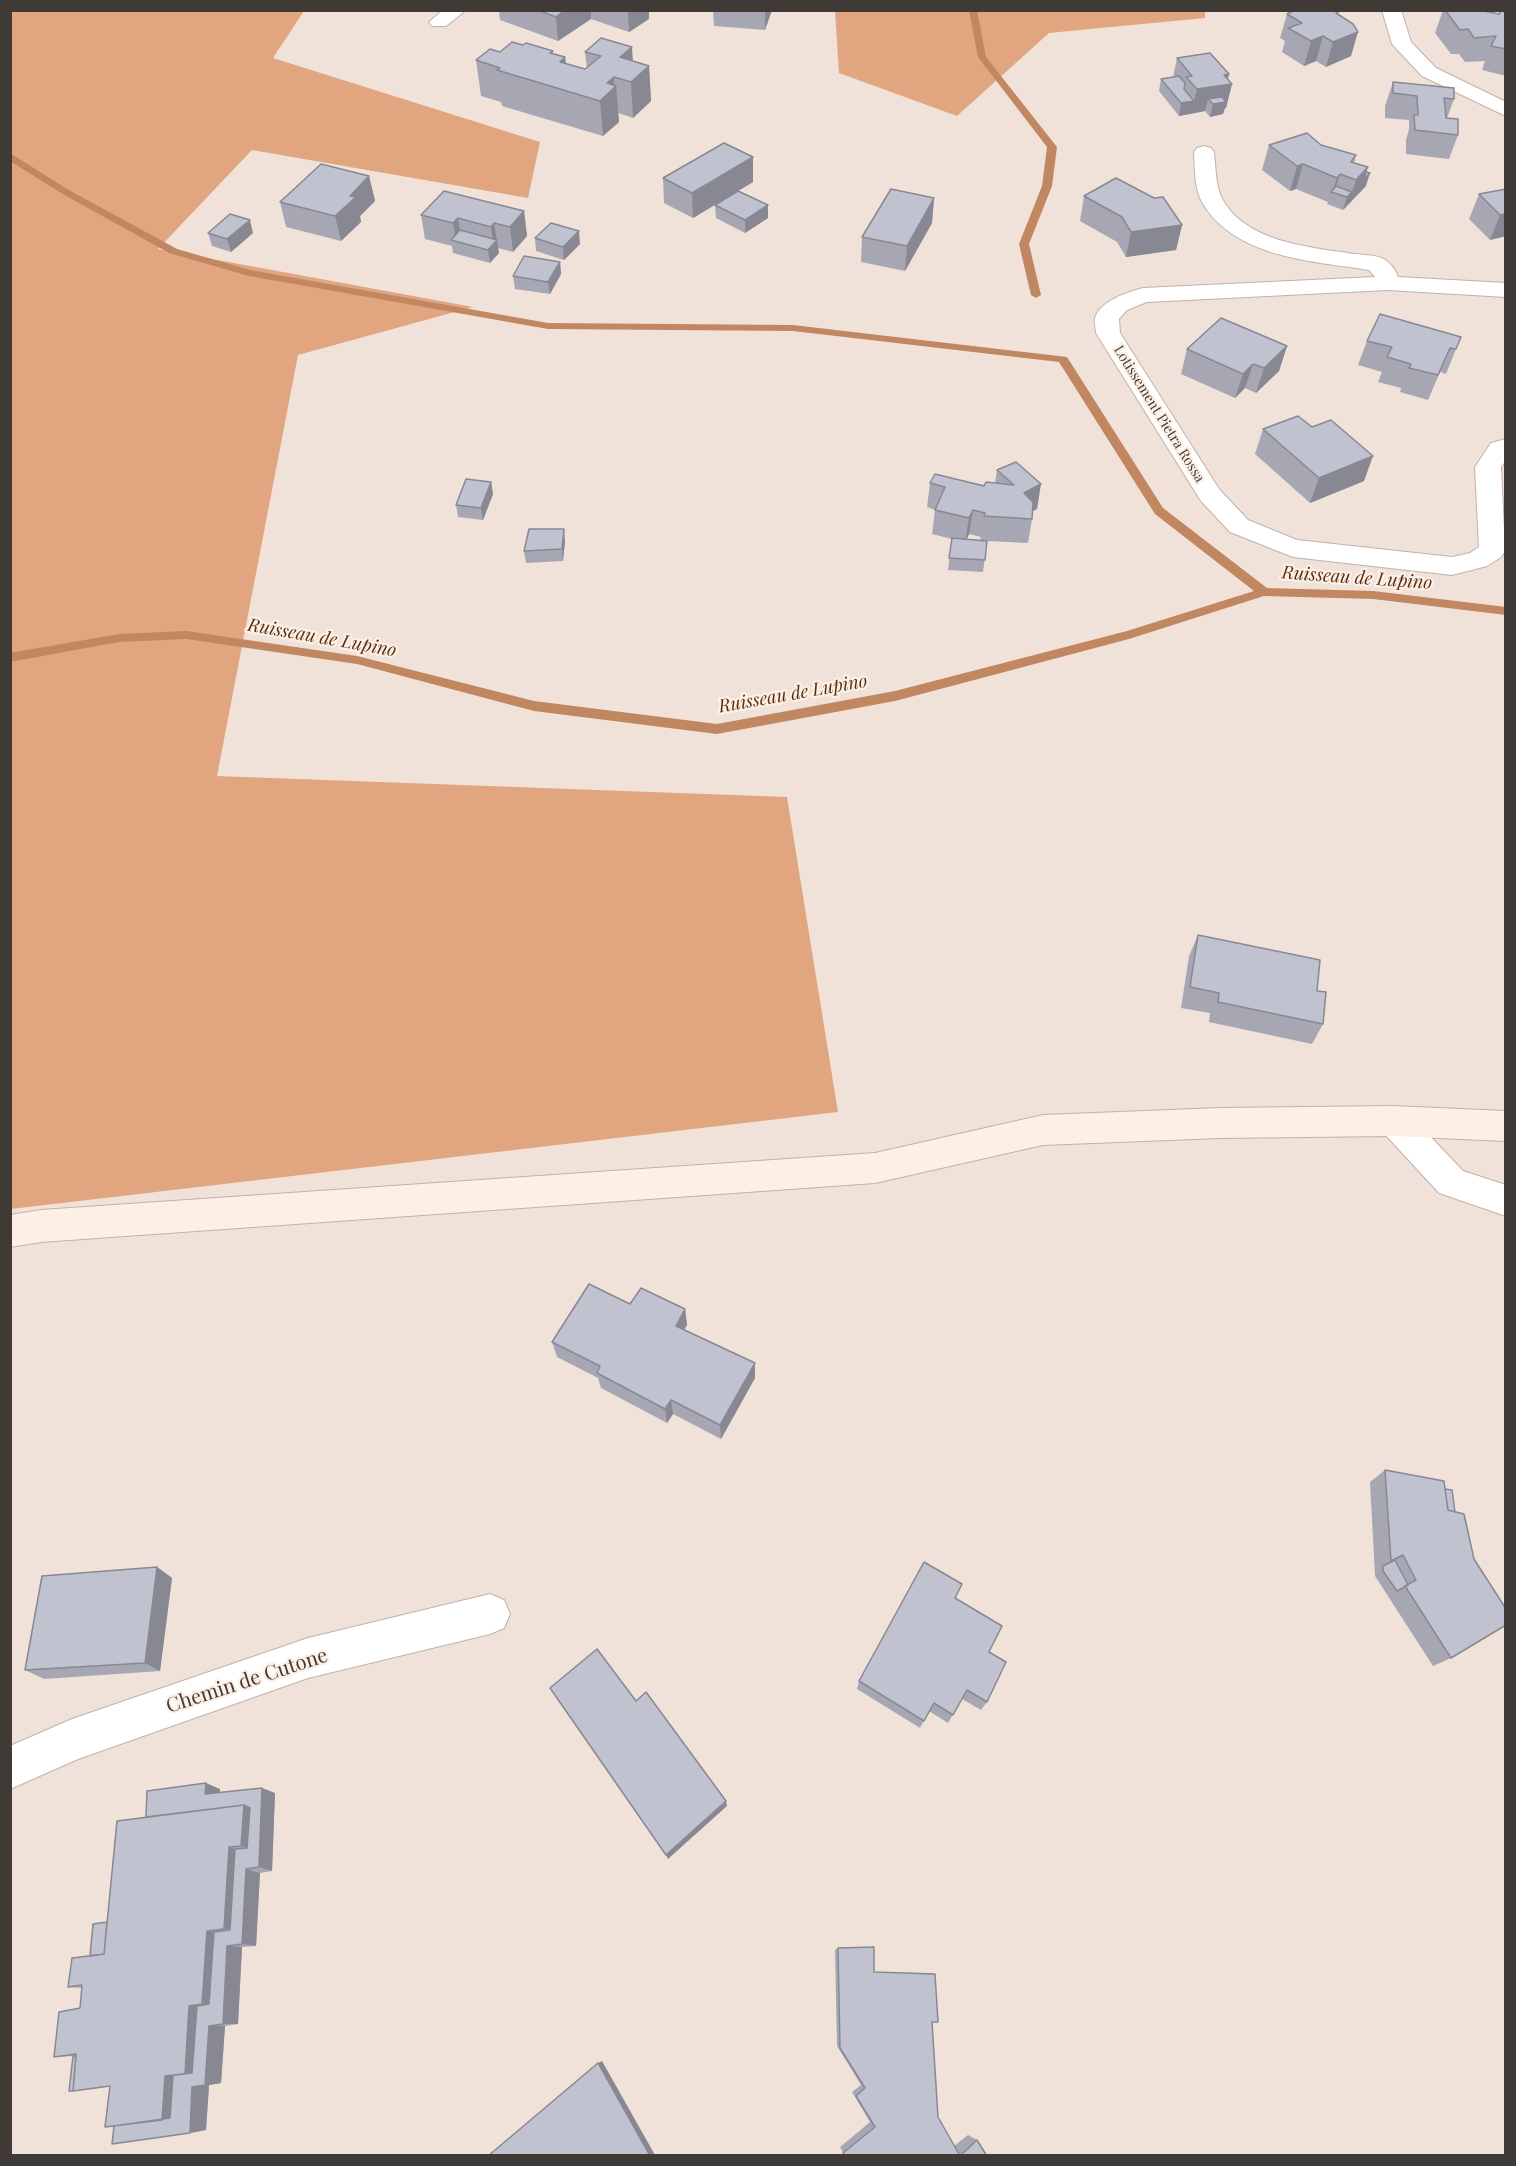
<!DOCTYPE html>
<html>
<head>
<meta charset="utf-8">
<style>
	body { margin:0 }
	#map { position:relative; width:1516px; height:2166px; overflow:hidden; background:#f1e2d9; font-family:"Playfair Display",serif }
	canvas { display:block }
	.frame { position:absolute; inset:0; border:12px solid #403a37; pointer-events:none }
</style>
</head>
<body>
<div id="map">
<canvas width="1516" height="2166"></canvas>
<div class="frame"></div>
</div>
<script>
const g = document.querySelector('canvas').getContext('2d');
g.lineJoin = 'round';
function paint(path, color) { g.fillStyle = color; g.fill(path, 'evenodd'); }
function stroke(path, color, width, dash) { g.strokeStyle = color; g.lineWidth = width; g.lineCap = dash ? 'butt' : 'round'; g.setLineDash(dash || []); g.stroke(path); }
function label(font, color, halo, rows, align = 'center') {
  g.font = font + ' "Playfair Display",serif'; g.lineWidth = 4.5; g.setLineDash([]); g.textBaseline = 'middle'; g.strokeStyle = halo; g.fillStyle = color; for (const [text, x, y, turn = 0] of rows) {
    g.save(); g.translate(x, y); g.rotate((+turn || 0) * Math.PI / 180); g.textAlign = isNaN(turn) ? turn : align; if (halo) g.strokeText(text, 0, 0); g.fillText(text, 0, 0); g.restore();
  }
}
paint(new Path2D(`
	M 10,11 L 304,11 L 273,58 L 540,142 L 528,198 L 252,150 L 158,249 L 473,307 L 298,355 L 217,776 L 787,797 L 838,1112 L 11,1209 Z
	M 1205,11 L 1205,18 L 1049,33 L 957,116 L 839,73 L 835,11 Z`), '#e1a680');
paint(new Path2D(`
	M 969,10 L 977,10 L 986,57 L 1057,147 L 1052,186 L 1029,244 L 1041,295 L 1036,298 L 1031,295 L 1019,244 L 1042,186 L 1047,147 L 978,57 Z
	M 10,153 L 67,189 L 177,249 L 250,270 L 548,323 L 793,325 L 1067,357 L 1163,508 L 1267,588 L 1373,591 L 1506,607 L 1506,615 L 1373,599 L 1264,596 L 1129,639 L 895,701 L 717,734 L 534,711 L 357,664 L 186,639 L 119,642 L 10,662 L 10,653 L 119,634 L 186,631 L 357,656 L 534,701 L 717,724 L 895,691 L 1127,631 L 1254,591 L 1155,514 L 1059,362 L 793,331 L 548,329 L 249,276 L 169,253 L 61,193 L 10,161 Z`), '#c18761');
const street = new Path2D(`
	M 443,10 L 466,10 L 446,26 L 432,26 L 429,22 Z
	M 1382,10 L 1401,10 L 1411,42 L 1436,68 L 1506,102 L 1506,116 L 1422,76 L 1392,44 Z
	M 1204,146 L 1211,148 L 1214,152 C 1216,168 1215,188 1224,202 C 1248,241 1306,247 1348,253 C 1358,255 1374,254 1384,259 C 1390,263 1396,270 1398,277 L 1506,283 L 1506,297 L 1388,290 L 1147,302 L 1127,310 L 1119,319 L 1120,333 L 1219,489 L 1248,520 L 1297,540 L 1452,557 L 1470,553 L 1479,547 L 1475,467 L 1491,443 L 1506,439 L 1506,460 L 1501,467 L 1505,551 L 1501,557 L 1487,566 L 1452,575 L 1293,557 L 1230,532 L 1201,501 L 1096,333 C 1096,329 1094,322 1095,318 C 1100,301 1128,292 1143,288 L 1375,277 L 1369,270 C 1313,261 1234,258 1202,202 C 1194,188 1195,168 1194,152 L 1197,148 Z
	M 1394,1106 L 1406,1111 L 1463,1171 L 1506,1185 L 1506,1216 L 1439,1193 L 1382,1131 L 1377,1121 L 1382,1111 Z
	M 490,1594 L 504,1600 L 510,1614 L 504,1628 L 490,1634 L 308,1678 L 78,1759 L 10,1789 L 10,1746 L 72,1719 L 308,1638 Z`);
const secondary = new Path2D(`
	M 1394,1106 L 1506,1111 L 1506,1141 L 1394,1136 L 1220,1138 L 1043,1145 L 875,1183 L 41,1242 L 10,1247 L 10,1215 L 41,1210 L 875,1153 L 1043,1115 L 1220,1108 Z`);
stroke(street, '#c0b2a9', 2);
stroke(secondary, '#c0b2a9', 2);
paint(street, '#fff');
paint(secondary, '#feefe6');
paint(new Path2D(`
	M 499,10 L 649,10 L 649,19 L 629,32 L 591,19 L 558,41 L 500,20 Z
	M 713,10 L 772,10 L 765,30 L 714,26 Z
	M 1443,10 L 1482,10 L 1482,11 L 1499,14 L 1506,12 L 1506,76 L 1482,70 L 1485,61 L 1465,62 L 1459,54 L 1451,54 L 1435,33 Z
	M 1287,14 L 1341,16 L 1351,56 L 1326,67 L 1316,61 L 1304,66 L 1282,52 L 1285,41 L 1280,38 Z
	M 523,45 L 553,51 L 553,54 L 565,57 L 566,63 L 585,69 L 587,68 L 585,52 L 633,61 L 649,66 L 651,101 L 633,118 L 618,113 L 619,122 L 603,136 L 502,106 L 501,102 L 481,96 L 476,60 Z
	M 1177,58 L 1229,74 L 1228,79 L 1232,84 L 1226,108 L 1225,108 L 1223,114 L 1210,117 L 1205,111 L 1179,116 L 1159,91 L 1161,79 L 1173,77 Z
	M 1393,82 L 1454,99 L 1447,118 L 1458,135 L 1449,159 L 1406,154 L 1406,140 L 1409,129 L 1409,120 L 1385,118 L 1385,106 Z
	M 1269,145 L 1321,145 L 1356,155 L 1354,163 L 1368,167 L 1366,172 L 1366,186 L 1343,210 L 1327,204 L 1328,202 L 1296,189 L 1290,191 L 1262,170 Z
	M 753,157 L 753,182 L 693,218 L 664,203 L 663,178 Z
	M 369,176 L 375,201 L 360,216 L 361,222 L 341,241 L 286,227 L 280,202 Z
	M 1506,189 L 1506,236 L 1490,240 L 1469,219 L 1479,194 Z
	M 1084,196 L 1154,198 L 1182,225 L 1176,250 L 1126,257 L 1117,242 L 1080,221 Z
	M 934,198 L 932,223 L 905,271 L 861,262 L 862,237 Z
	M 715,205 L 768,218 L 745,233 L 716,218 Z
	M 524,211 L 527,236 L 513,252 L 498,248 L 499,253 L 490,263 L 453,253 L 452,246 L 425,239 L 421,215 Z
	M 208,233 L 253,233 L 231,252 L 212,246 Z
	M 535,238 L 580,244 L 564,260 L 536,251 Z
	M 560,262 L 561,274 L 550,294 L 515,289 L 513,276 Z
	M 1380,314 L 1456,349 L 1446,374 L 1440,372 L 1428,400 L 1400,392 L 1401,388 L 1378,382 L 1382,372 L 1358,365 L 1367,341 Z
	M 1287,346 L 1279,371 L 1256,393 L 1245,388 L 1235,398 L 1181,374 L 1187,349 Z
	M 1263,429 L 1364,481 L 1310,503 L 1255,454 Z
	M 1016,462 L 1037,509 L 1032,511 L 1032,519 L 1028,543 L 987,541 L 983,572 L 948,570 L 952,539 L 932,534 L 935,510 L 927,507 L 930,483 L 968,482 L 984,485 L 995,483 L 997,470 ZM 969,534 L 981,537 L 980,540 L 967,539 Z
	M 491,482 L 493,494 L 483,520 L 458,517 L 456,505 Z
	M 565,541 L 563,561 L 526,563 L 524,551 Z
	M 1198,935 L 1317,989 L 1323,1024 L 1312,1044 L 1209,1022 L 1210,1013 L 1181,1008 L 1189,956 Z
	M 630,1304 L 685,1309 L 687,1325 L 684,1330 L 755,1363 L 755,1378 L 721,1439 L 673,1414 L 667,1423 L 601,1388 L 598,1378 L 557,1357 L 552,1342 Z
	M 1385,1470 L 1451,1658 L 1433,1666 L 1375,1576 L 1370,1482 Z
	M 157,1567 L 172,1578 L 160,1671 L 44,1679 L 25,1670 Z
	M 956,1598 L 989,1652 L 987,1702 L 981,1710 L 962,1699 L 948,1723 L 929,1711 L 920,1728 L 857,1689 L 859,1681 Z
	M 220,1789 L 220,1793 L 275,1793 L 272,1871 L 260,1873 L 256,1946 L 242,1947 L 238,2024 L 225,2026 L 221,2083 L 209,2085 L 206,2130 L 190,2133 L 114,2126 L 110,2086 L 73,2056 L 54,2057 L 80,2008 L 82,1988 L 68,1987 L 90,1956 L 107,1922 L 146,1817 Z
	M 838,1948 L 874,1972 L 932,2022 L 938,2117 L 954,2146 L 968,2135 L 977,2140 L 987,2156 L 845,2156 L 840,2147 L 870,2122 L 852,2092 L 861,2085 L 837,2046 L 835,1950 Z`), '#a6a7b3');
paint(new Path2D(`
	M 565,10 L 591,10 L 591,19 L 558,41 L 556,17 Z
	M 628,10 L 649,10 L 649,19 L 629,32 Z
	M 765,10 L 772,10 L 765,30 Z
	M 1358,32 L 1351,56 L 1326,67 L 1333,42 Z
	M 1323,36 L 1316,61 L 1304,66 L 1311,41 Z
	M 632,47 L 634,79 L 649,66 L 651,101 L 633,118 L 631,82 L 620,57 Z
	M 565,57 L 568,91 L 560,62 Z
	M 1229,74 L 1226,84 L 1232,84 L 1226,108 L 1225,108 L 1223,114 L 1210,117 L 1213,104 L 1208,99 L 1205,111 L 1179,116 L 1181,103 L 1194,101 L 1197,89 L 1224,75 Z
	M 614,77 L 614,88 L 616,86 L 619,122 L 603,136 L 600,101 L 607,83 Z
	M 753,157 L 753,182 L 693,218 L 692,193 Z
	M 1303,164 L 1296,189 L 1290,191 L 1297,166 Z
	M 1368,167 L 1364,179 L 1370,173 L 1366,186 L 1343,210 L 1347,197 L 1352,192 L 1356,180 Z
	M 1340,174 L 1334,193 L 1332,192 L 1337,178 Z
	M 369,176 L 375,201 L 360,216 L 361,222 L 341,241 L 335,216 L 350,196 Z
	M 934,198 L 932,223 L 905,271 L 907,246 Z
	M 768,205 L 768,218 L 745,233 L 745,220 Z
	M 524,211 L 527,236 L 513,252 L 510,227 Z
	M 1506,214 L 1506,236 L 1490,240 L 1500,215 Z
	M 458,218 L 462,243 L 456,242 L 453,223 Z
	M 250,220 L 253,233 L 231,252 L 227,239 Z
	M 494,223 L 499,253 L 490,263 L 488,250 L 493,244 L 491,227 Z
	M 1182,225 L 1176,250 L 1126,257 L 1131,232 Z
	M 579,231 L 580,244 L 564,260 L 563,247 Z
	M 560,262 L 561,274 L 550,294 L 548,282 Z
	M 1287,346 L 1279,371 L 1256,393 L 1264,368 Z
	M 1253,364 L 1245,388 L 1235,398 L 1243,374 Z
	M 1373,456 L 1364,481 L 1310,503 L 1319,478 Z
	M 491,482 L 493,494 L 483,520 L 481,508 Z
	M 1041,484 L 1037,509 L 1020,518 L 1024,493 Z
	M 973,510 L 969,534 L 965,542 L 969,518 Z
	M 564,529 L 565,541 L 563,561 L 562,549 Z
	M 685,1309 L 687,1325 L 677,1342 L 676,1326 Z
	M 755,1363 L 755,1378 L 721,1439 L 720,1425 Z
	M 671,1400 L 673,1414 L 667,1423 L 665,1409 Z
	M 157,1567 L 172,1578 L 160,1671 L 145,1663 Z
	M 206,1783 L 220,1789 L 219,1800 L 205,1794 Z
	M 262,1788 L 275,1793 L 272,1871 L 259,1867 L 260,1852 L 241,1846 L 244,1805 Z
	M 726,1801 L 727,1806 L 668,1859 L 666,1855 Z
	M 229,1847 L 249,1854 L 246,1869 L 260,1873 L 256,1946 L 242,1944 L 243,1932 L 224,1929 Z
	M 207,1931 L 229,1934 L 228,1946 L 242,1947 L 238,2024 L 223,2024 L 224,2004 L 202,2004 Z
	M 189,2006 L 212,2006 L 211,2026 L 225,2026 L 221,2083 L 209,2085 L 206,2130 L 190,2133 L 185,2074 Z
	M 602,2061 L 655,2155 L 655,2156 L 650,2156 L 598,2063 Z
	M 190,2073 L 187,2115 L 162,2120 L 165,2076 Z`), '#878892');
const building = new Path2D(`
	M 538,10 L 565,10 L 556,17 Z
	M 1295,10 L 1342,10 L 1336,13 L 1353,24 L 1358,32 L 1333,42 L 1323,36 L 1311,41 L 1288,28 L 1302,23 L 1287,14 Z
	M 1445,10 L 1478,10 L 1499,14 L 1501,11 L 1506,12 L 1506,49 L 1491,46 L 1496,36 L 1474,38 L 1468,29 L 1460,30 Z
	M 601,38 L 632,47 L 620,57 L 649,66 L 631,82 L 614,77 L 607,83 L 616,86 L 600,101 L 497,70 L 500,68 L 476,60 L 490,49 L 500,52 L 512,42 L 523,45 L 526,43 L 553,51 L 550,53 L 565,57 L 560,62 L 585,69 L 601,56 L 585,52 Z
	M 1210,53 L 1229,74 L 1224,75 L 1232,84 L 1197,89 L 1186,77 L 1192,76 L 1177,58 Z
	M 1179,76 L 1185,83 L 1184,89 L 1194,101 L 1181,103 L 1161,79 Z
	M 1393,82 L 1454,88 L 1454,99 L 1444,98 L 1445,106 L 1446,118 L 1458,119 L 1458,135 L 1415,130 L 1414,115 L 1418,115 L 1417,96 L 1393,93 Z
	M 1222,97 L 1226,102 L 1213,104 L 1208,99 Z
	M 1307,133 L 1321,145 L 1356,155 L 1351,162 L 1368,167 L 1356,180 L 1340,174 L 1337,178 L 1303,164 L 1297,166 L 1269,145 Z
	M 724,143 L 753,157 L 692,193 L 663,178 Z
	M 321,164 L 369,176 L 350,196 L 356,197 L 335,216 L 280,202 Z
	M 1366,172 L 1370,173 L 1364,179 Z
	M 1116,178 L 1154,198 L 1163,197 L 1182,225 L 1131,232 L 1122,217 L 1084,196 Z
	M 1336,186 L 1352,192 L 1347,197 L 1331,192 Z
	M 891,189 L 934,198 L 907,246 L 862,237 Z
	M 1506,189 L 1506,214 L 1500,215 L 1479,194 Z
	M 444,191 L 524,211 L 510,227 L 494,223 L 491,227 L 458,218 L 453,223 L 421,215 Z
	M 738,191 L 768,205 L 745,220 L 715,205 Z
	M 230,214 L 250,220 L 227,239 L 208,233 Z
	M 551,223 L 579,231 L 563,247 L 535,238 Z
	M 460,230 L 497,240 L 488,250 L 451,240 Z
	M 524,256 L 560,262 L 548,282 L 513,276 Z
	M 1380,314 L 1461,337 L 1456,349 L 1450,348 L 1438,375 L 1409,368 L 1411,364 L 1387,357 L 1392,347 L 1367,341 Z
	M 1221,318 L 1287,346 L 1264,368 L 1253,364 L 1243,374 L 1187,349 Z
	M 1298,416 L 1312,427 L 1331,420 L 1373,456 L 1319,478 L 1263,429 Z
	M 1016,462 L 1041,484 L 1024,493 L 1033,502 L 1032,519 L 984,516 L 985,513 L 973,510 L 969,518 L 935,510 L 945,487 L 930,483 L 935,474 L 984,486 L 986,482 L 1014,485 L 997,470 Z
	M 466,479 L 491,482 L 481,508 L 456,505 Z
	M 529,529 L 564,529 L 562,549 L 524,551 Z
	M 952,538 L 987,541 L 985,560 L 949,558 Z
	M 1198,935 L 1320,960 L 1317,991 L 1326,992 L 1323,1024 L 1218,1002 L 1219,993 L 1190,987 Z
	M 589,1284 L 630,1304 L 641,1288 L 685,1309 L 676,1326 L 755,1363 L 720,1425 L 671,1400 L 665,1409 L 597,1373 L 600,1366 L 552,1342 Z
	M 1385,1470 L 1444,1481 L 1448,1510 L 1464,1514 L 1474,1559 L 1506,1609 L 1506,1625 L 1451,1658 L 1405,1586 L 1416,1580 L 1403,1555 L 1391,1561 Z
	M 1445,1489 L 1452,1490 L 1455,1512 L 1448,1510 Z
	M 1395,1560 L 1408,1585 L 1397,1591 L 1383,1571 L 1383,1566 Z
	M 924,1562 L 962,1584 L 955,1598 L 1002,1626 L 989,1652 L 1006,1662 L 987,1702 L 967,1690 L 953,1715 L 934,1703 L 924,1721 L 859,1681 Z
	M 157,1567 L 145,1663 L 25,1670 L 42,1576 Z
	M 597,1649 L 636,1701 L 646,1692 L 726,1801 L 666,1855 L 550,1688 Z
	M 206,1783 L 205,1794 L 262,1788 L 259,1867 L 246,1869 L 242,1944 L 227,1946 L 223,2024 L 209,2026 L 205,2085 L 192,2087 L 190,2133 L 112,2144 L 114,2126 L 170,2118 L 173,2075 L 192,2073 L 197,2006 L 209,2004 L 214,1932 L 230,1930 L 235,1849 L 247,1848 L 250,1808 L 244,1805 L 146,1817 L 147,1791 Z
	M 244,1805 L 241,1846 L 229,1847 L 224,1929 L 207,1931 L 202,2004 L 189,2006 L 185,2074 L 165,2076 L 162,2120 L 105,2127 L 110,2086 L 73,2091 L 76,2054 L 54,2057 L 59,2012 L 80,2008 L 82,1985 L 68,1987 L 72,1958 L 104,1954 L 117,1821 Z
	M 107,1922 L 104,1954 L 90,1956 L 93,1924 Z
	M 874,1947 L 874,1972 L 935,1974 L 938,2022 L 932,2022 L 938,2117 L 960,2156 L 845,2156 L 843,2153 L 875,2127 L 856,2096 L 865,2088 L 840,2048 L 838,1948 Z
	M 73,2056 L 76,2056 L 73,2091 L 69,2091 Z
	M 598,2063 L 650,2156 L 488,2156 Z
	M 977,2140 L 987,2156 L 960,2156 Z`);
paint(building, '#c1c2d0');
stroke(building, '#878892', 1.5);
label('14px', '#403a37', '#fff0e6', [
	["Lotissement Pietra Rossa",1159,414,58]
]);
label('italic 18px', '#562e12', '#fff0e6', [
	["Ruisseau de Lupino",1357,578,4],
	["Ruisseau de Lupino",322,638,10],
	["Ruisseau de Lupino",793,694,-10]
]);
label('20px', '#403a37', '#fff0e6', [
	["Chemin de Cutone",247,1681,-18]
]);
</script>
</body>
</html>
